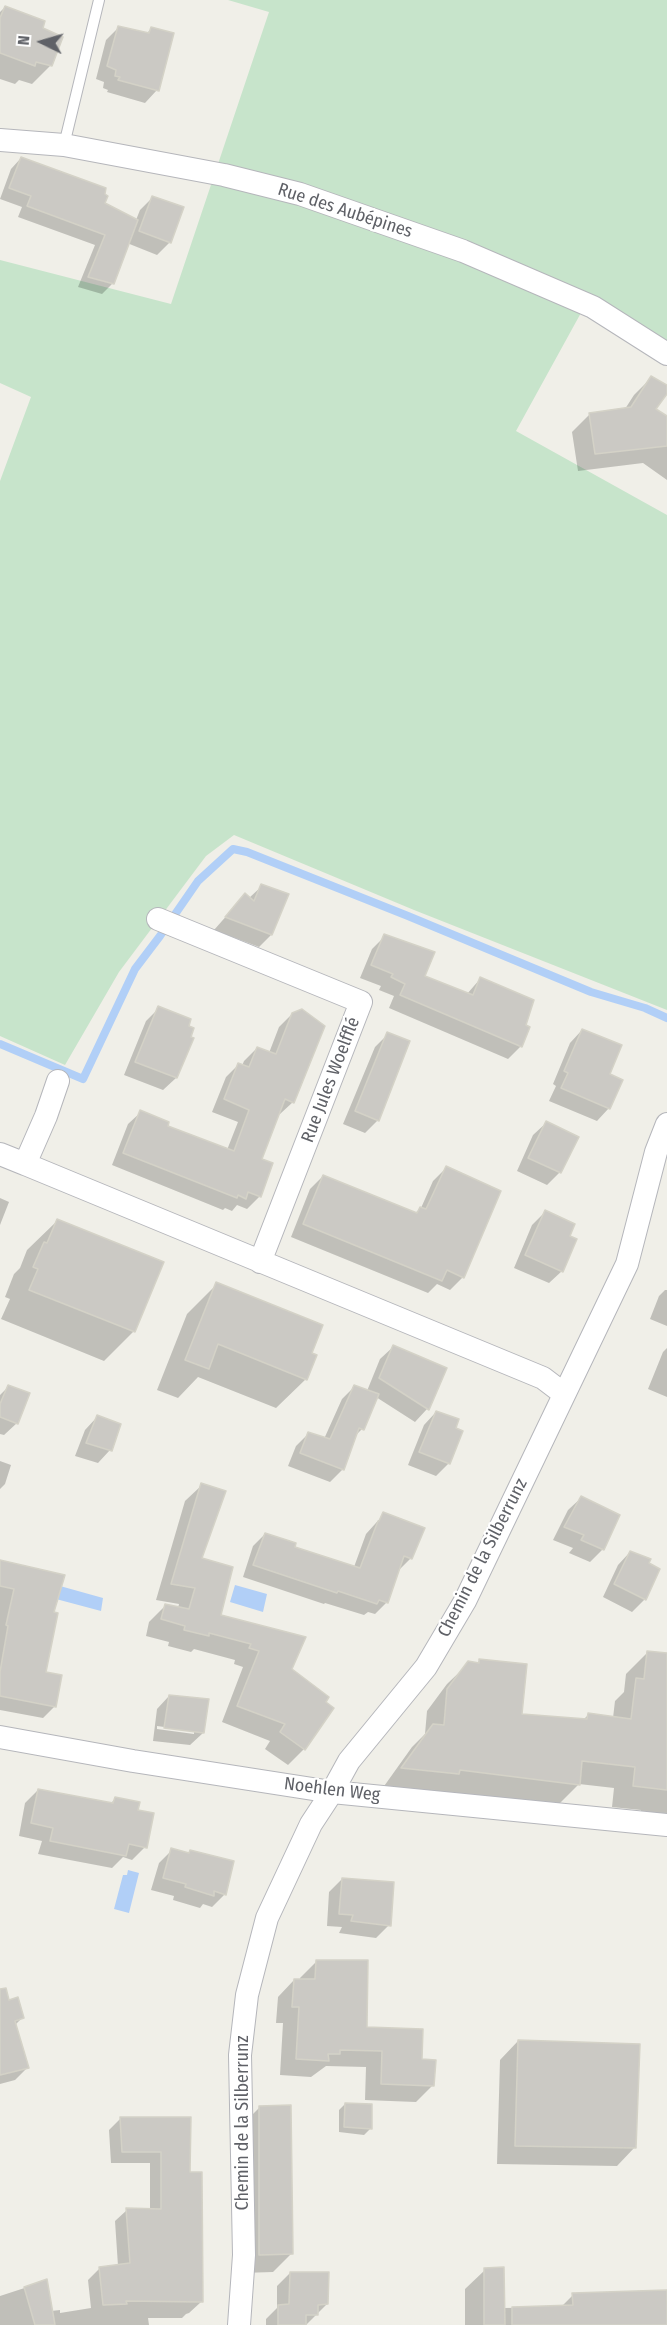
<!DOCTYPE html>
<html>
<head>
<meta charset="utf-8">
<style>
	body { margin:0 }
	#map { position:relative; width:667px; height:2325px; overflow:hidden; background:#f0efe8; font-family:"Fira Sans Condensed",sans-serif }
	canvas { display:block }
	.north { position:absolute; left:12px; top:12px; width:60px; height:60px; -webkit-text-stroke:4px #fff; paint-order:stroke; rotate:275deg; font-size:16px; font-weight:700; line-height:24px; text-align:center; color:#5f6167 }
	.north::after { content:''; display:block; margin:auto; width:21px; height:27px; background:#5f6167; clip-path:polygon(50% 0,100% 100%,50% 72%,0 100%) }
</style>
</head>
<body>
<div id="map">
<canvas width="667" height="2325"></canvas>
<div class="north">N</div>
</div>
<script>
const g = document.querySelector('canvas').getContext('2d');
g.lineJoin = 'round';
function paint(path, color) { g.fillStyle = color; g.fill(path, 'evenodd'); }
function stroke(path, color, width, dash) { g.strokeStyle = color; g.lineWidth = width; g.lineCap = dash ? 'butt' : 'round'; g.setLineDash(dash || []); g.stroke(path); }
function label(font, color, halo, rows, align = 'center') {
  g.font = font + ' "Fira Sans Condensed",sans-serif'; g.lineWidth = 4.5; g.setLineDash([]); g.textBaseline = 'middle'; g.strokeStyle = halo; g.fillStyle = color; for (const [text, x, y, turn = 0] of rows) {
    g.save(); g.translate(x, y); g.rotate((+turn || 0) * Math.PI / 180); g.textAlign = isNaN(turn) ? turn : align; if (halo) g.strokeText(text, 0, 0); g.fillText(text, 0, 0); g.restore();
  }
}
paint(new Path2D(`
	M 228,0 L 667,0 L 667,365 L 582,311 L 516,431 L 667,515 L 667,1010 L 414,910 L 234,835 L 206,856 L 119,972 L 65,1065 L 0,1036 L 0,481 L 31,397 L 0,383 L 0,260 L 171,304 L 269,12 Z`), '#c7e4cb');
paint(new Path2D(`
	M 235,1585 L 267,1594 L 263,1612 L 230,1602 Z
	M 60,1586 L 103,1598 L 101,1611 L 56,1599 Z
	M 128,1870 L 139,1873 L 129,1913 L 114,1909 L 123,1875 L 127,1875 Z`), '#b1cff7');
paint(new Path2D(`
	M 5,7 L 41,29 L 50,66 L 32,84 L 19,80 L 15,84 L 0,79 L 0,12 Z
	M 118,28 L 146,34 L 152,28 L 157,90 L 145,103 L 107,92 L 108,90 L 103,88 L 104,82 L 96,79 L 106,40 Z
	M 21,158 L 136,220 L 140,210 L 153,197 L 170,242 L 157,255 L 127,243 L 112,284 L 102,294 L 78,287 L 95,245 L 18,217 L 22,207 L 0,199 L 11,169 Z
	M 652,377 L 667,386 L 667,391 L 654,410 L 667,418 L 667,480 L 643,463 L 578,471 L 572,432 L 590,414 L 625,409 L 634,395 Z
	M 262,886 L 271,935 L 259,947 L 214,930 L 245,895 L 249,898 Z
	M 385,936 L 423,976 L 467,994 L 480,979 L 524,1026 L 521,1046 L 508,1059 L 389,1008 L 394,996 L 379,990 L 381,986 L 360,978 L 372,949 Z
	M 159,1008 L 187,1027 L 189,1038 L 176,1078 L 163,1090 L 124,1075 L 146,1021 Z
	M 292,1014 L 293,1102 L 280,1114 L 278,1113 L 260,1160 L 260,1196 L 247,1209 L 237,1205 L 232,1211 L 225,1208 L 223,1210 L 112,1165 L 128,1124 L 141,1112 L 166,1127 L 227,1150 L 238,1122 L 212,1112 L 226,1077 L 238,1065 L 242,1066 L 244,1061 L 257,1048 L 269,1053 L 279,1027 Z
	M 582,1030 L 608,1075 L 609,1108 L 597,1121 L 549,1101 L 556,1086 L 553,1084 L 570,1043 Z
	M 388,1034 L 378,1120 L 365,1133 L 343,1124 L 375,1047 Z
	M 546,1123 L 560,1172 L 547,1185 L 517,1171 L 533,1135 Z
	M 446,1168 L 463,1277 L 450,1290 L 437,1284 L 428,1293 L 291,1237 L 310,1189 L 323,1176 L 415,1213 L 421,1208 L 433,1181 Z
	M 0,1198 L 9,1202 L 0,1225 Z
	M 545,1212 L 562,1271 L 549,1283 L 514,1268 L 532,1225 Z
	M 57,1221 L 134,1331 L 104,1361 L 1,1319 L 10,1299 L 5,1297 L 14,1274 L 20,1268 L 27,1250 Z
	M 217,1284 L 310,1353 L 306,1379 L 276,1408 L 198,1377 L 178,1398 L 157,1390 L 187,1314 Z
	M 665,1290 L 667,1290 L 667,1326 L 650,1319 L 659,1296 Z
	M 393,1347 L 445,1369 L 427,1409 L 415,1422 L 376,1397 L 362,1429 L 353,1438 L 343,1469 L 330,1482 L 288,1466 L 296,1446 L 309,1433 L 324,1439 L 342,1399 L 355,1386 L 367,1391 L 380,1359 Z
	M 667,1348 L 667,1397 L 648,1389 L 663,1352 Z
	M 9,1386 L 17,1423 L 4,1435 L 0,1434 L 0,1395 Z
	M 436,1412 L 449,1463 L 436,1476 L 408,1465 L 424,1425 Z
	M 97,1417 L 110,1450 L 98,1463 L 75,1456 L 85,1430 Z
	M 0,1461 L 11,1465 L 5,1484 L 0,1489 Z
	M 202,1485 L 200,1559 L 219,1616 L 290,1670 L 324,1702 L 304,1749 L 288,1765 L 265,1749 L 270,1741 L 222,1722 L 243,1667 L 234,1664 L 235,1660 L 194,1649 L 191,1652 L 168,1646 L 169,1642 L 146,1636 L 149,1622 L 165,1606 L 178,1608 L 179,1604 L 156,1600 L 185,1501 Z
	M 581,1498 L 618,1516 L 602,1550 L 590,1562 L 569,1553 L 573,1548 L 553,1540 L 568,1510 Z
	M 384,1514 L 411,1558 L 399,1570 L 387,1602 L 375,1614 L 368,1612 L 364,1615 L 325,1603 L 324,1604 L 243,1577 L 253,1546 L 265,1534 L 293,1548 L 354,1567 L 366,1534 Z
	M 630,1552 L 645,1599 L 632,1612 L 603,1597 L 618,1565 Z
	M 0,1561 L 52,1613 L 44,1673 L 55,1706 L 43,1718 L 0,1710 Z
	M 647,1653 L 667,1655 L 667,1819 L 640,1816 L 641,1810 L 612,1807 L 614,1788 L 579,1784 L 557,1806 L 382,1789 L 412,1747 L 425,1734 L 427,1711 L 447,1684 L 469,1663 L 476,1664 L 480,1660 L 520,1715 L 582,1721 L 588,1715 L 613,1718 L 615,1701 L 624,1692 L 626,1674 Z
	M 169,1696 L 203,1733 L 190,1745 L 153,1741 L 157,1709 ZM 157,1726 L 194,1731 L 194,1734 L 157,1729 Z
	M 38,1790 L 110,1804 L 115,1799 L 137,1811 L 145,1847 L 132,1860 L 123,1857 L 112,1868 L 38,1854 L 42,1841 L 19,1836 L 25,1803 Z
	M 172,1850 L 188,1854 L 190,1851 L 225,1894 L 212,1907 L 203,1904 L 200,1908 L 173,1900 L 174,1896 L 151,1890 L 159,1863 Z
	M 342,1879 L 389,1925 L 376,1938 L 339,1933 L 342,1927 L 327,1926 L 329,1892 Z
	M 317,1961 L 365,2028 L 421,2060 L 433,2085 L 416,2102 L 365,2100 L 366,2067 L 326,2066 L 311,2077 L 280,2075 L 283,2023 L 276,2023 L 278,1997 L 294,1980 L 300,1980 L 300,1978 Z
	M 0,2005 L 22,2018 L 15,2025 L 27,2068 L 15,2080 L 0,2084 Z
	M 518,2041 L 635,2147 L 617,2166 L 497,2164 L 500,2060 Z
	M 345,2104 L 370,2129 L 364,2135 L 339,2132 L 339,2110 Z
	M 259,2108 L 291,2254 L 273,2272 L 242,2273 L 241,2126 Z
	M 121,2118 L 189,2174 L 201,2302 L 189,2313 L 186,2314 L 182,2318 L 148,2318 L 149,2325 L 0,2325 L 0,2296 L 46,2281 L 51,2311 L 60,2310 L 60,2313 L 91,2308 L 88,2280 L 100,2268 L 118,2266 L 115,2221 L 127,2210 L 150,2210 L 150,2163 L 111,2163 L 109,2130 Z
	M 485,2270 L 504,2308 L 561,2307 L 573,2295 L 667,2292 L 667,2325 L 465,2325 L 465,2289 Z
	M 290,2273 L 327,2304 L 306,2325 L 266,2325 L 266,2319 L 277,2308 L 277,2286 Z`), '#0003');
stroke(new Path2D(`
	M 0,1044 L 83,1079 L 135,969 L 160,936 L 198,881 L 233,849 L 247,852 L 408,916 L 591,992 L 645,1008 L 667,1018`), '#b1cff7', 8);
const building = new Path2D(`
	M 5,6 L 45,21 L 43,28 L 63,37 L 52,66 L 36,62 L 35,66 L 0,53 L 0,18 Z
	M 118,26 L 149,33 L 151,27 L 174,33 L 159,91 L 118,80 L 120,77 L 115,76 L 116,70 L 107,66 Z
	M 21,157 L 106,188 L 105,194 L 108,196 L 105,203 L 138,220 L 114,284 L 88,277 L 105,235 L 27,206 L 31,196 L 9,188 Z
	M 152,196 L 184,207 L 171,243 L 139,231 Z
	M 651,376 L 667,385 L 667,394 L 656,409 L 667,416 L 667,446 L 595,454 L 589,413 L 631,407 Z
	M 261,884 L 289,894 L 272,935 L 225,917 L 245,893 L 254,901 Z
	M 384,934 L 435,952 L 425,976 L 473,995 L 480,977 L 534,1000 L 526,1025 L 530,1027 L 522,1047 L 400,995 L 405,984 L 391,977 L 393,974 L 371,965 Z
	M 158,1006 L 191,1019 L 189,1026 L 194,1028 L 191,1037 L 194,1038 L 177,1078 L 135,1062 Z
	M 302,1009 L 325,1026 L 294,1103 L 285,1099 L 262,1159 L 273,1163 L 261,1197 L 248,1192 L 246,1199 L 238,1195 L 237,1198 L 123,1153 L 140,1110 L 169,1122 L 168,1126 L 234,1151 L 249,1110 L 224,1099 L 238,1063 L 249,1067 L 257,1047 L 276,1054 L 292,1013 Z
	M 582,1029 L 622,1045 L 610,1074 L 623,1080 L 610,1109 L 561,1088 L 568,1073 L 564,1071 Z
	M 387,1032 L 410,1041 L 379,1121 L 355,1111 Z
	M 546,1121 L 579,1137 L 561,1173 L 528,1158 Z
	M 446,1166 L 501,1191 L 464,1278 L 447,1270 L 442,1281 L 303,1224 L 323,1175 L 417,1213 L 420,1207 L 426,1209 Z
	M 545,1210 L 575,1224 L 570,1236 L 577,1239 L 563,1272 L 525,1255 Z
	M 57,1219 L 164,1262 L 135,1332 L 29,1290 L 38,1269 L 33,1267 L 44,1242 L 47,1243 Z
	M 216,1282 L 323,1325 L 312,1353 L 317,1355 L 307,1380 L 218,1344 L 209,1369 L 185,1360 Z
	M 393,1345 L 447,1368 L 429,1410 L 379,1378 Z
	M 8,1385 L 30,1393 L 18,1424 L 0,1417 L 0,1404 Z
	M 354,1385 L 379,1394 L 364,1430 L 359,1428 L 344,1470 L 300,1453 L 308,1432 L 330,1439 Z
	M 436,1411 L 459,1419 L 456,1428 L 463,1431 L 450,1464 L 419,1452 Z
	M 97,1415 L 121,1424 L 112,1451 L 86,1443 Z
	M 201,1483 L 226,1491 L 202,1558 L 233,1567 L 221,1615 L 306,1637 L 292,1669 L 329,1697 L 326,1702 L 334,1708 L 305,1750 L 280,1732 L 285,1724 L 237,1706 L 259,1651 L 249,1648 L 251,1644 L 209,1633 L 209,1636 L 184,1630 L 185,1626 L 161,1619 L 165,1604 L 189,1609 L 195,1588 L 171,1584 Z
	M 581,1496 L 620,1515 L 604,1550 L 581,1540 L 584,1535 L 564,1527 Z
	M 383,1512 L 425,1528 L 412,1559 L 404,1556 L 388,1603 L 379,1600 L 377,1604 L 338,1591 L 337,1593 L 253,1565 L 265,1533 L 296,1543 L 295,1547 L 360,1568 L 378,1521 L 379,1521 Z
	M 630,1551 L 651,1559 L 649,1563 L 660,1569 L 646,1600 L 614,1584 Z
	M 0,1560 L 65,1575 L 54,1612 L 58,1613 L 46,1672 L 62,1675 L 56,1707 L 0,1696 L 0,1672 L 8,1626 L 6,1625 L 14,1589 L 0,1586 Z
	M 647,1651 L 667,1653 L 667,1790 L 633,1786 L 635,1767 L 582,1761 L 580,1785 L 460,1770 L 459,1774 L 401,1768 L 433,1724 L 444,1725 L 447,1689 L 468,1661 L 479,1663 L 479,1659 L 527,1664 L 522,1714 L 587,1719 L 588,1713 L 631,1719 L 636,1678 L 644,1679 Z
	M 169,1695 L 209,1699 L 204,1733 L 164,1728 Z
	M 38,1789 L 113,1803 L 115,1797 L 140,1802 L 138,1810 L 154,1813 L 147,1848 L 129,1844 L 126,1856 L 50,1841 L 53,1828 L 31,1823 Z
	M 171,1848 L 189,1853 L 190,1850 L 234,1861 L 226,1895 L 214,1891 L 214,1896 L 185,1887 L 186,1884 L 163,1878 Z
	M 342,1878 L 394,1882 L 391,1926 L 351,1921 L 353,1915 L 339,1914 Z
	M 316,1960 L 368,1960 L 367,2027 L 423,2029 L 422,2059 L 436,2060 L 434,2086 L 381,2084 L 382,2051 L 340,2050 L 340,2054 L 328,2054 L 329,2061 L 296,2059 L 299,2007 L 292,2007 L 294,1979 L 315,1979 Z
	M 6,1988 L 9,2000 L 18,1997 L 24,2018 L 15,2021 L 29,2068 L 0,2075 L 0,1989 Z
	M 518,2040 L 640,2044 L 636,2148 L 515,2146 Z
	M 345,2103 L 372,2104 L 372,2129 L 344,2127 Z
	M 291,2105 L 293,2254 L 259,2255 L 259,2106 Z
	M 120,2117 L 191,2117 L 190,2172 L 202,2172 L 203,2302 L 126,2301 L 127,2304 L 103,2305 L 99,2267 L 130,2263 L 126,2208 L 161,2209 L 161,2152 L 122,2152 Z
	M 504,2267 L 505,2325 L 484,2325 L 484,2268 Z
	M 290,2272 L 329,2272 L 328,2304 L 318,2305 L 318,2315 L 306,2315 L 306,2325 L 278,2325 L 278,2305 L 289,2304 Z
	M 47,2279 L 55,2325 L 35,2325 L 24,2287 Z
	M 667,2290 L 667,2325 L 512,2325 L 512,2307 L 573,2305 L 572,2293 Z`);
paint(building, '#cbc9c4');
stroke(building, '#d4d2c7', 1.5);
const lane = new Path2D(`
	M 64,145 L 99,0`);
const street = new Path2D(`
	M 0,140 L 64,145 L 224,175 L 300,194 L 463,251 L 593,307 L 667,354
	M 158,919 L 361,1002 L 260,1262
	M 0,1154 L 25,1164 L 46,1116 L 58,1081
	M 25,1164 L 543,1378 L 564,1394
	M 0,1737 L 133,1761 L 332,1792 L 667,1825
	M 239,2325 L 244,2255 L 240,2055 L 247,1995 L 267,1918 L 311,1824 L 332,1792 L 349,1761 L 426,1667 L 465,1601 L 627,1264 L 656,1152 L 667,1124`);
stroke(lane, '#b5b6bb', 12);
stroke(street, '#b5b6bb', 24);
stroke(lane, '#fff', 10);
stroke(street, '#fff', 22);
label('18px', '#5f6167', '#fff', [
	["Rue des Aubépines",345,211,18],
	["Rue Jules Woelfflé",331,1080,-69],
	["Chemin de la Silberrunz",483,1558,-63],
	["Noehlen Weg",332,1790,7],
	["Chemin de la Silberrunz",243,2123,-90]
]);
</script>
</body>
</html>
